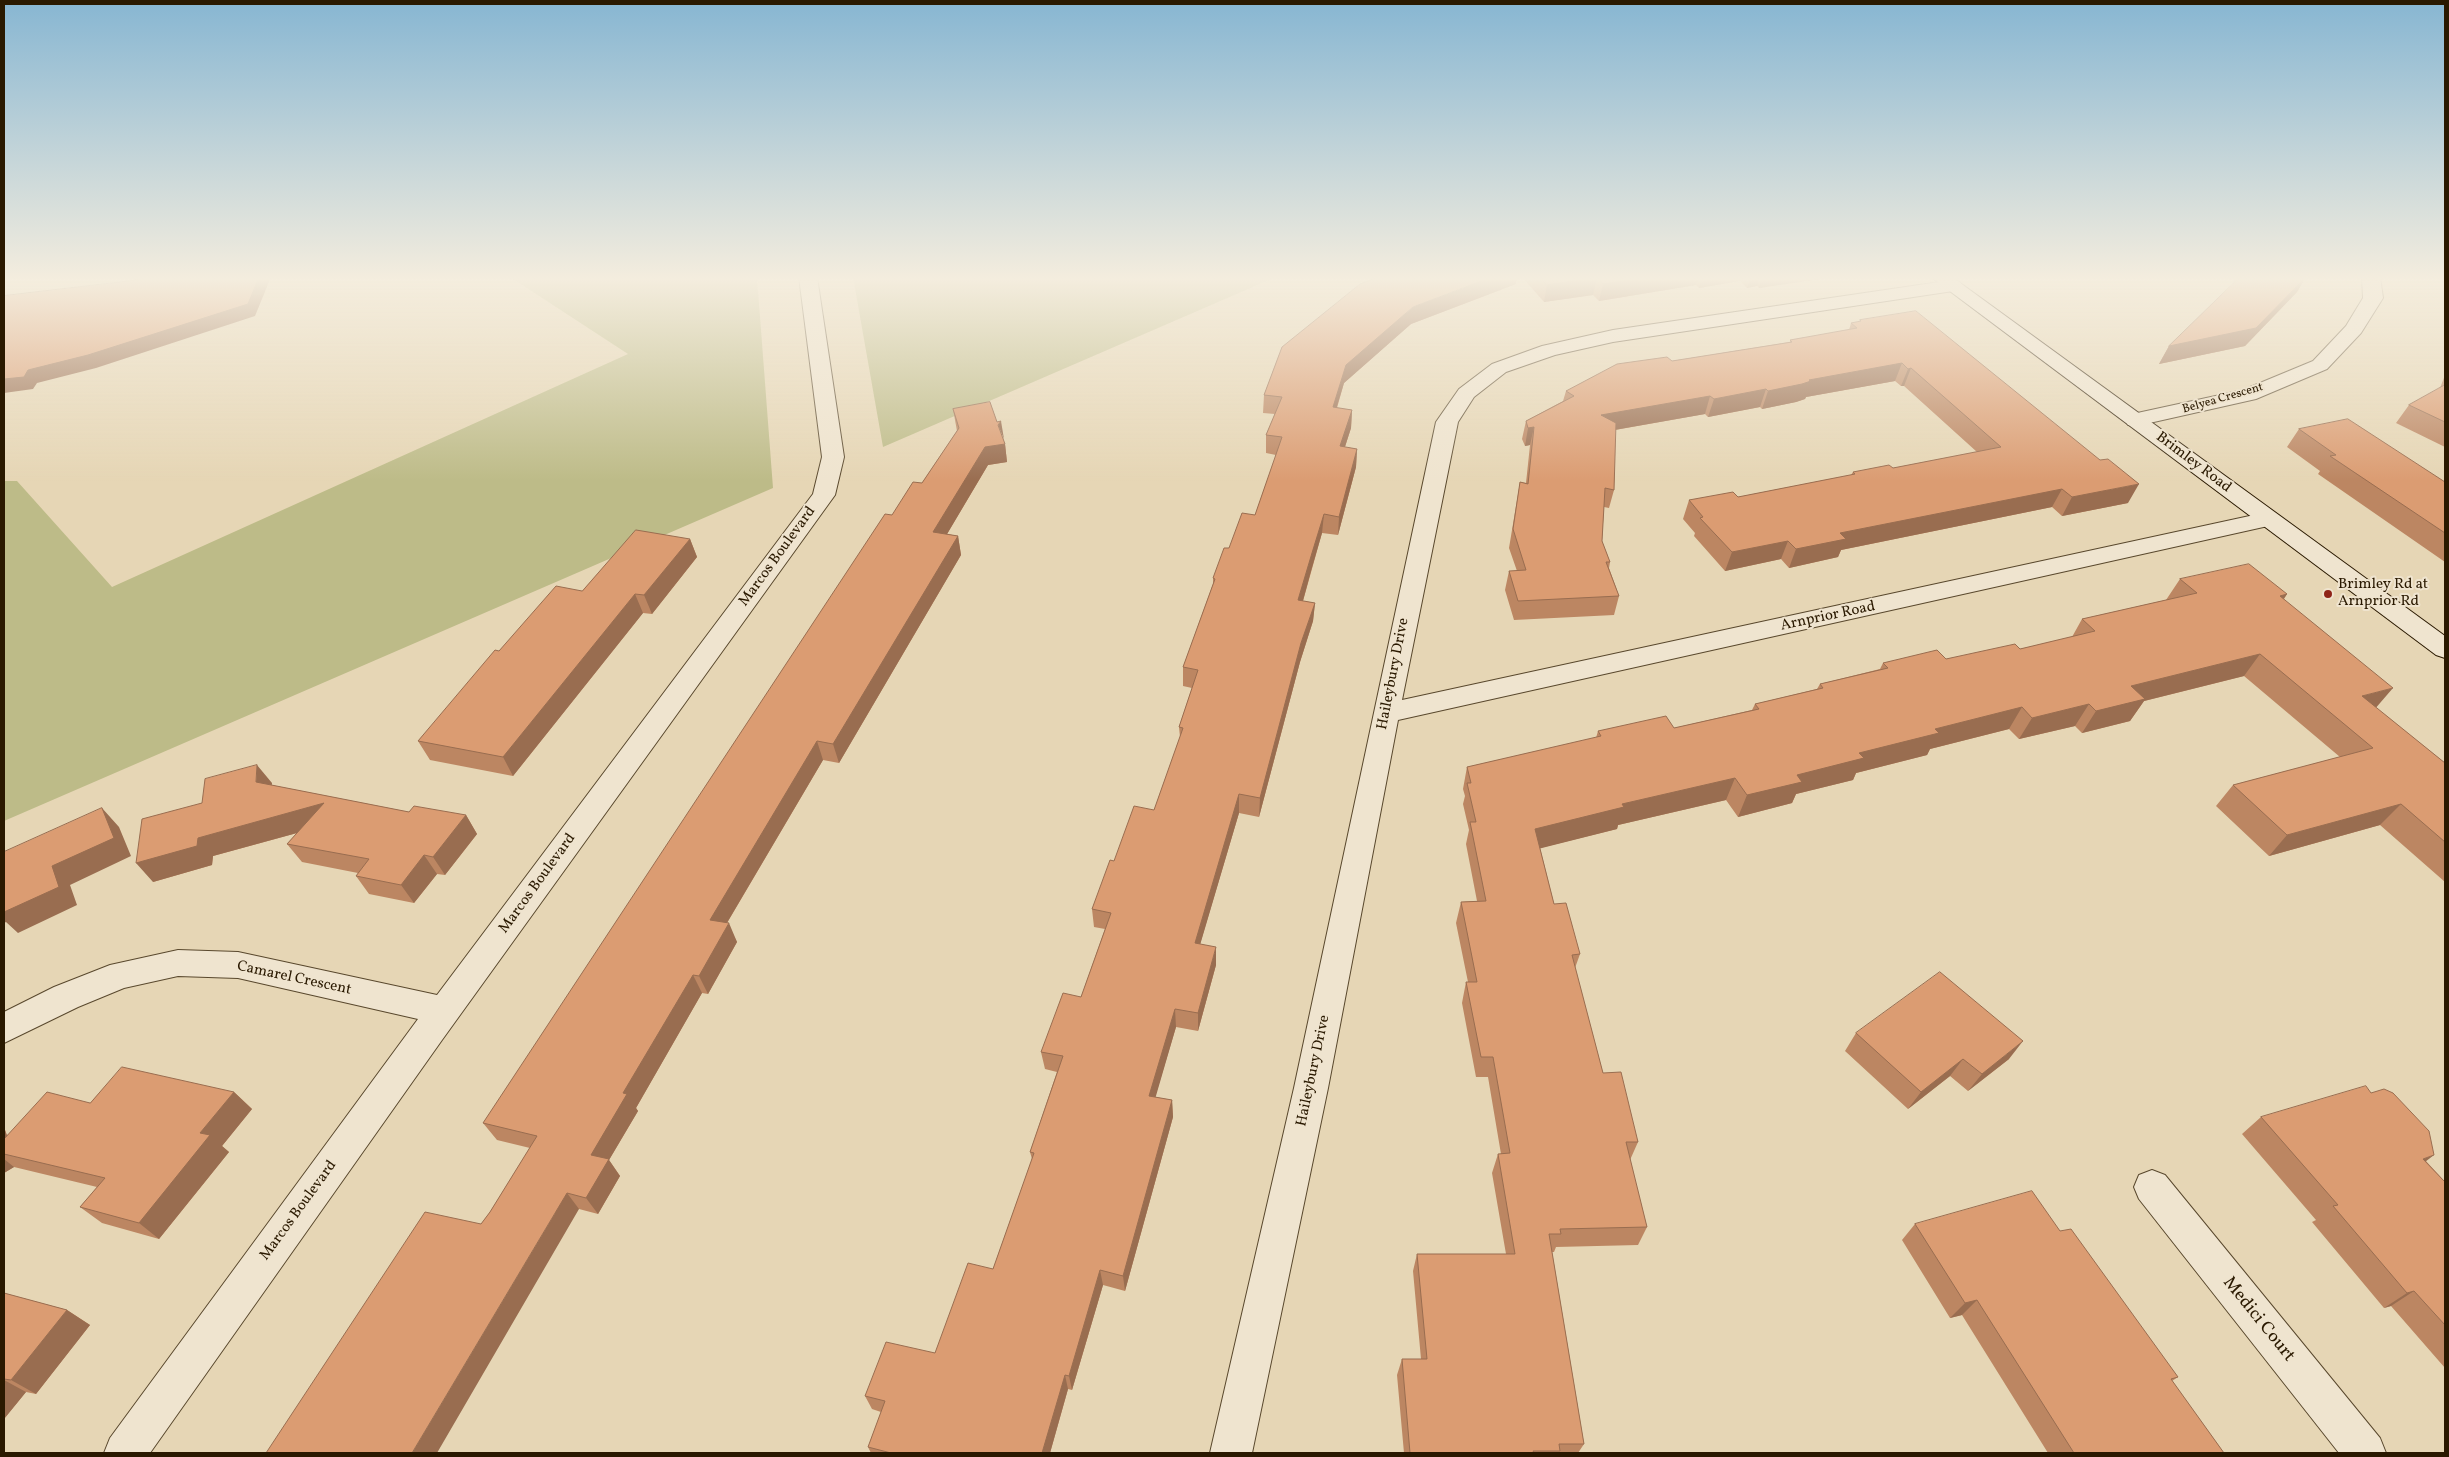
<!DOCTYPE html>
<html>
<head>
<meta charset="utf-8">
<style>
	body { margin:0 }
	#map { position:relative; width:2449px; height:1457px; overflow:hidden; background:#e6d6b5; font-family:Vollkorn,serif }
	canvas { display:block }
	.frame { position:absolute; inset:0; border:5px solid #2a1900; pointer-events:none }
</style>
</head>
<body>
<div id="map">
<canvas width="2449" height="1457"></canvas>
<div class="frame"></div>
</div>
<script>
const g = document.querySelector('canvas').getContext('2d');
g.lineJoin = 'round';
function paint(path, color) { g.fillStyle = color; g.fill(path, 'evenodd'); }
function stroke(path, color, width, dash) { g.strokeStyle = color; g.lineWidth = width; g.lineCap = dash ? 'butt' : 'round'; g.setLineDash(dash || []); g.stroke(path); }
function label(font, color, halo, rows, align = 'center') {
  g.font = font + ' Vollkorn,serif'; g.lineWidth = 4; g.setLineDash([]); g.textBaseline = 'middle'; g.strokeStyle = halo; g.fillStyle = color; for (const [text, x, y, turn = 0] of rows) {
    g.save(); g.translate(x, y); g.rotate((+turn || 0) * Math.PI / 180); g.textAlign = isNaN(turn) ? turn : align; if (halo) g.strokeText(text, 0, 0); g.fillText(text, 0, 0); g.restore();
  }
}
paint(new Path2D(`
	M 510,277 L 757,277 L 773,488 L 4,821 L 4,481 L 17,481 L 112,587 L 628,354 Z
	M 853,277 L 1276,277 L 883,447 Z`), '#bdbb88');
const street = new Path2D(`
	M 799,277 L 817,277 L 844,457 L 835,495 L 442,1040 L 150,1453 L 104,1453 L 110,1438 L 418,1019 L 238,978 L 178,976 L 124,988 L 78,1007 L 4,1043 L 4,1012 L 54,987 L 110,965 L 178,950 L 238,952 L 437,995 L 813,494 L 822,457 Z
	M 2362,277 L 2380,277 L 2383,298 L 2361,333 L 2327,369 L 2256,399 L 2136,426 L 2128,425 L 2125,420 L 2128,415 L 2243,390 L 2313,361 L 2346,326 L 2363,298 Z
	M 1953,280 L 1960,282 L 1962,286 L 1960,290 L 1613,342 L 1555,355 L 1506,372 L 1474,397 L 1458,422 L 1402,700 L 2268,512 L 2276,514 L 2280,519 L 2276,524 L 2268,526 L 1398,720 L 1328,1088 L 1252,1453 L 1210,1453 L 1294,1088 L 1436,422 L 1459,389 L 1492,364 L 1542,346 L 1613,330 Z
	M 2152,1170 L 2165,1175 L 2380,1438 L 2386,1453 L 2339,1453 L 2139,1199 L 2134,1187 L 2139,1175 Z`);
const secondary = new Path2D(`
	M 1931,277 L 1952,277 L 2445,636 L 2445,658 L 2436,655 Z`);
stroke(street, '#59482d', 2);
stroke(secondary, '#2a1900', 2);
paint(street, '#efe4cf');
paint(secondary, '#efe4cf');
paint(new Path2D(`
	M 1522,277 L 1833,277 L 1759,288 L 1757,286 L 1747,288 L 1740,281 L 1699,288 L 1696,285 L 1599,301 L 1593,295 L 1544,302 Z
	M 2235,277 L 2306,277 L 2297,292 L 2245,346 L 2159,364 L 2169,346 L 2233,284 Z
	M 1516,284 L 1411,324 L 1344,383 L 1337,408 L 1352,410 L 1351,428 L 1345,447 L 1357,449 L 1356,467 L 1338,535 L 1322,533 L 1303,601 L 1315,603 L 1313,621 L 1300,662 L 1259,817 L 1239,813 L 1200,944 L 1216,965 L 1198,1031 L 1176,1027 L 1155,1097 L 1172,1100 L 1173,1117 L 1125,1291 L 1103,1285 L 1072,1390 L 1068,1389 L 1050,1453 L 871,1453 L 868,1447 L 881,1412 L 872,1409 L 865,1396 L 935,1353 L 993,1269 L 1032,1159 L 1030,1152 L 1057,1072 L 1045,1069 L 1041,1052 L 1081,997 L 1105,929 L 1094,927 L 1092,909 L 1114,861 L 1154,810 L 1180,737 L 1179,727 L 1192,688 L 1183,686 L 1183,667 L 1213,584 L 1213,578 L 1229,548 L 1255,515 L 1276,455 L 1266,453 L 1266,435 L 1275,414 L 1263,413 L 1264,395 L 1282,347 Z
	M 1860,320 L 2128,503 L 2062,516 L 2052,507 L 1841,550 L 1838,557 L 1789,568 L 1781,559 L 1725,571 L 1694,536 L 1695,533 L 1683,519 L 1689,500 L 1738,497 L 1851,475 L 1853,472 L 1893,468 L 1977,452 L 1904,386 L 1901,386 L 1895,381 L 1806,397 L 1805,399 L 1796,402 L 1762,409 L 1760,407 L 1708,417 L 1705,414 L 1615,430 L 1614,490 L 1609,508 L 1604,507 L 1602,541 L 1610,562 L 1609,568 L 1619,596 L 1614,615 L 1514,620 L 1505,590 L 1509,571 L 1517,571 L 1509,548 L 1520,482 L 1526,483 L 1530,445 L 1525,446 L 1522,439 L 1526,421 L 1563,401 L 1566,391 L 1672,361 L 1790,342 L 1790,340 L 1849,330 L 1851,323 L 1859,322 Z
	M 2445,375 L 2445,447 L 2396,423 L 2409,405 L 2440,388 Z
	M 953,409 L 1003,439 L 1005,444 L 1007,462 L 988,465 L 947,534 L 958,536 L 961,555 L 839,763 L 823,760 L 727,923 L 737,942 L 708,994 L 702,993 L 636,1108 L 638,1111 L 609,1160 L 620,1176 L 598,1214 L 579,1209 L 481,1224 L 490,1212 L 530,1148 L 497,1140 L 483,1123 L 892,515 L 922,483 L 957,431 Z
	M 2299,429 L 2445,482 L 2445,562 L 2318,474 L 2320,471 L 2287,447 Z
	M 690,539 L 697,557 L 652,614 L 643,613 L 513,776 L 430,760 L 418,741 L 499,651 L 582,591 Z
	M 2180,579 L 2287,594 L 2284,599 L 2376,708 L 2445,763 L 2445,882 L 2380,825 L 2269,856 L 2216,806 L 2233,785 L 2340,757 L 2244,676 L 2144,701 L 2130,721 L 2082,733 L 2075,726 L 2019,739 L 2009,729 L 1930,749 L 1927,755 L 1856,773 L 1853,780 L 1796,794 L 1792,803 L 1738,817 L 1726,800 L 1618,825 L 1617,829 L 1540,848 L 1554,904 L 1580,954 L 1575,968 L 1603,1073 L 1638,1142 L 1630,1160 L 1647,1227 L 1638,1245 L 1556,1247 L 1554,1252 L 1552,1252 L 1584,1444 L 1578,1453 L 1404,1453 L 1397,1375 L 1402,1359 L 1421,1359 L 1413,1271 L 1417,1254 L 1506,1254 L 1492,1173 L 1498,1154 L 1501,1154 L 1488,1077 L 1476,1077 L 1462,1003 L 1466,982 L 1468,982 L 1456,923 L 1461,902 L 1477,901 L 1466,844 L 1469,830 L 1463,804 L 1465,796 L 1463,789 L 1467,767 L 1596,738 L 1598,731 L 1674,728 L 1752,710 L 1755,704 L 1817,689 L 1820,684 L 1880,669 L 1883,663 L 1946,659 L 2020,649 L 2072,637 L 2082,619 L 2166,600 Z
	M 272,783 L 271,785 L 409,812 L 466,815 L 477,834 L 445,875 L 437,874 L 414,903 L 369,894 L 356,876 L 358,873 L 302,862 L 287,844 L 297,833 L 213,856 L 212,865 L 153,882 L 202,803 Z
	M 1856,1033 L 2009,1059 L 1968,1091 L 1950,1076 L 1908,1109 L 1845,1051 Z
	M 234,1092 L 252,1109 L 222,1146 L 229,1152 L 159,1239 L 102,1223 L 80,1207 L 97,1187 L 14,1167 L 4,1173 L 4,1129 L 5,1130 L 7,1135 L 90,1103 Z
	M 2261,1117 L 2426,1161 L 2445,1182 L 2445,1368 L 2391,1306 L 2384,1308 L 2312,1222 L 2316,1220 L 2242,1134 Z
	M 1915,1224 L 2060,1231 L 2178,1377 L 2172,1381 L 2224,1453 L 2048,1453 L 1962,1315 L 1950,1318 L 1902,1240 Z
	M 4,1293 L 67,1310 L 90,1325 L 36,1394 L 26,1392 L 4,1419 Z`), '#bc8662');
paint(new Path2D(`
	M 259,277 L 271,277 L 255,316 L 96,368 L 37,383 L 33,389 L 4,393 L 4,379 L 28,370 Z
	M 1492,277 L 1517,277 L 1516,284 L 1411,324 L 1344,383 L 1331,426 L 1333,407 L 1346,365 L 1413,307 Z
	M 1597,277 L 1593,295 L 1544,302 L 1547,285 Z
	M 1646,277 L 1698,277 L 1696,285 L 1599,301 L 1603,284 Z
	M 1702,277 L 1741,277 L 1740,281 L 1699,288 Z
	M 1751,277 L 1760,277 L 1757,286 L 1747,288 Z
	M 1762,277 L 1833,277 L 1759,288 Z
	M 2306,277 L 2297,292 L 2245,346 L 2159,364 L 2169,346 Z
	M 1902,363 L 1895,381 L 1806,397 L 1805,399 L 1796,402 L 1762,409 L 1768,391 L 1809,380 Z
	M 1911,368 L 1904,386 L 1901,386 L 1908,369 Z
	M 1766,389 L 1760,407 L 1708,417 L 1714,399 Z
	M 1710,396 L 1705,414 L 1597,433 L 1601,415 Z
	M 1352,410 L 1351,428 L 1339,465 L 1340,446 Z
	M 1001,421 L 1004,439 L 998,425 Z
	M 1534,427 L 1530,445 L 1525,446 L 1528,428 Z
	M 1005,444 L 1007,462 L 988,465 L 937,551 L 933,532 L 985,447 Z
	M 1357,449 L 1356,467 L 1338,535 L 1339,517 Z
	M 2139,484 L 2128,503 L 2062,516 L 2072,497 Z
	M 2062,489 L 2052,507 L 1841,550 L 1838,557 L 1789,568 L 1796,549 L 1840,533 Z
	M 1324,514 L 1322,533 L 1311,571 L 1298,619 L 1298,600 L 1312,553 Z
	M 958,536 L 961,555 L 839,763 L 833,744 Z
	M 690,539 L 697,557 L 652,614 L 644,595 Z
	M 1788,541 L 1781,559 L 1725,571 L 1732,552 Z
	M 635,594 L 643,613 L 513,776 L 503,757 Z
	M 2287,594 L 2272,615 L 2280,596 Z
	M 1315,603 L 1313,621 L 1300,662 L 1259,817 L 1260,798 L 1301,643 Z
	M 2260,654 L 2244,676 L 2144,701 L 2130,721 L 2082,733 L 2096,711 L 2131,686 Z
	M 2393,688 L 2374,710 L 2362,696 Z
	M 2089,704 L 2075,726 L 2019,739 L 2032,718 Z
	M 2022,707 L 2009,729 L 1930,749 L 1927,755 L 1856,773 L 1853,780 L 1796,794 L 1792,803 L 1738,817 L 1747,795 L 1797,775 L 1859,753 L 1935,729 Z
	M 817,741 L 823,760 L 718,938 L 710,920 Z
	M 257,765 L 272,783 L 270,801 L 256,782 Z
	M 1735,778 L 1726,800 L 1618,825 L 1617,829 L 1530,851 L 1535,829 L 1622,804 Z
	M 1239,794 L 1239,813 L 1195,962 L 1195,943 Z
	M 324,803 L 337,822 L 213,856 L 212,865 L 153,882 L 136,863 L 198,838 Z
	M 2401,804 L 2380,825 L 2269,856 L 2287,835 Z
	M 102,808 L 119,827 L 131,856 L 70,885 L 77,905 L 18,933 L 6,922 L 4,923 L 4,909 L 52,866 Z
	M 466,815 L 477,834 L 445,875 L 433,857 Z
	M 424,855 L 437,874 L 414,903 L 401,885 Z
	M 729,923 L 737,942 L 708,994 L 699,976 Z
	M 1216,947 L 1216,965 L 1198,1031 L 1198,1013 Z
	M 693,975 L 702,993 L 636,1108 L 638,1111 L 609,1160 L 620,1176 L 598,1214 L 586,1198 L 591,1155 L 623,1093 Z
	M 1175,1009 L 1176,1027 L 1151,1113 L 1149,1096 Z
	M 2023,1041 L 2009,1059 L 1968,1091 L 1982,1074 Z
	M 1963,1059 L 1950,1076 L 1908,1109 L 1921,1092 Z
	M 234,1092 L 252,1109 L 222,1146 L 229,1152 L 159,1239 L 139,1223 L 200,1133 Z
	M 1172,1100 L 1173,1117 L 1125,1291 L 1123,1276 Z
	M 4,1129 L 5,1130 L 13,1156 L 4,1154 Z
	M 2434,1155 L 2412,1172 L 2423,1159 Z
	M 4,1159 L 14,1167 L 4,1173 Z
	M 567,1193 L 579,1209 L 437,1453 L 412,1453 Z
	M 1100,1270 L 1103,1285 L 1072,1390 L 1069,1376 Z
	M 2414,1291 L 2391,1306 L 2384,1308 L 2407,1293 Z
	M 1977,1300 L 1962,1315 L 1950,1318 L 1965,1303 Z
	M 67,1310 L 90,1325 L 36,1394 L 11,1380 Z
	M 1065,1375 L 1068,1389 L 1050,1453 L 1042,1453 Z
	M 4,1380 L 26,1392 L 4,1419 Z`), '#996d50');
const building = new Path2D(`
	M 162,277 L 259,277 L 248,304 L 88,355 L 28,370 L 24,377 L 4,379 L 4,296 Z
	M 1380,277 L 1492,277 L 1413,307 L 1346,365 L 1333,407 L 1352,410 L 1340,446 L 1357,449 L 1339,517 L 1324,514 L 1312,553 L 1298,600 L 1315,603 L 1301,643 L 1260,798 L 1239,794 L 1195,943 L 1216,947 L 1198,1013 L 1175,1009 L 1149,1096 L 1172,1100 L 1123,1276 L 1100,1270 L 1069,1376 L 1065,1375 L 1042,1453 L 891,1453 L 868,1447 L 885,1401 L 865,1396 L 886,1342 L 935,1353 L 968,1263 L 993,1269 L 1034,1153 L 1030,1152 L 1063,1056 L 1041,1052 L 1063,993 L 1081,997 L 1111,913 L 1092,909 L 1110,860 L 1114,861 L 1134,806 L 1154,810 L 1183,728 L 1179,727 L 1198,670 L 1183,667 L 1215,579 L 1213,578 L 1224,548 L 1229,548 L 1242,513 L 1255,515 L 1282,437 L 1266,435 L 1282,397 L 1264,395 L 1282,347 L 1360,284 Z
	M 1540,277 L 1646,277 L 1603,284 L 1597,277 L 1547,285 Z
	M 2240,277 L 2306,277 L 2256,328 L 2169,346 Z
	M 1916,311 L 2100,460 L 2108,459 L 2139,484 L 2072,497 L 2062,489 L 1840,533 L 1846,539 L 1796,549 L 1788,541 L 1732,552 L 1700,518 L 1703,517 L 1689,500 L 1733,492 L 1738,497 L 1855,474 L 1853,472 L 1889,465 L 1893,468 L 2001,447 L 1911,368 L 1908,369 L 1902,363 L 1809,380 L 1811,381 L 1802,384 L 1768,391 L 1766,389 L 1714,399 L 1710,396 L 1601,415 L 1616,423 L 1614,490 L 1605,488 L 1602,541 L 1610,562 L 1606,562 L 1619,596 L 1518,601 L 1509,571 L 1526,570 L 1513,529 L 1520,482 L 1528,484 L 1534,427 L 1528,428 L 1526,421 L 1574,396 L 1566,391 L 1617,364 L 1667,357 L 1672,361 L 1792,342 L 1790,340 L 1857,328 L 1851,323 L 1861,321 L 1860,320 Z
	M 2445,385 L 2445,422 L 2409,405 Z
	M 990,402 L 997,422 L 1001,421 L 998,425 L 1005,444 L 985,447 L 933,532 L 958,536 L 833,744 L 817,741 L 710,920 L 729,923 L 699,976 L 693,975 L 623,1093 L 627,1094 L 591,1155 L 609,1159 L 586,1198 L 567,1193 L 412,1453 L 266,1453 L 425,1212 L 481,1224 L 490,1212 L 537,1136 L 483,1123 L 885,514 L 892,515 L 913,482 L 922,483 L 959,428 L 953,409 Z
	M 2348,419 L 2445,482 L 2445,533 L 2330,456 L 2336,455 L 2299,429 Z
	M 636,530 L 690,539 L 644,595 L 635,594 L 503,757 L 418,741 L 495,650 L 499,651 L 556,586 L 582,591 Z
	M 2249,564 L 2287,594 L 2280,596 L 2393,688 L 2362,696 L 2445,763 L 2445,842 L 2401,804 L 2287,835 L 2233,785 L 2373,748 L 2260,654 L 2131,686 L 2145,699 L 2096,711 L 2089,704 L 2032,718 L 2022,707 L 1935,729 L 1939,733 L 1859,753 L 1864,758 L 1797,775 L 1802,782 L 1747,795 L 1735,778 L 1622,804 L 1624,807 L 1535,829 L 1554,904 L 1566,903 L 1580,954 L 1572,955 L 1603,1073 L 1621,1072 L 1638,1142 L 1626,1142 L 1647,1227 L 1560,1229 L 1561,1234 L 1549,1234 L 1584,1444 L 1559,1444 L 1560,1451 L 1533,1451 L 1534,1453 L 1410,1453 L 1402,1359 L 1427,1359 L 1417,1254 L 1515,1254 L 1498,1154 L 1510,1153 L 1493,1057 L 1481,1057 L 1466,982 L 1477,982 L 1461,902 L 1486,901 L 1470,822 L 1476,822 L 1467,783 L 1471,783 L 1467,767 L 1601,736 L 1598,731 L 1666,716 L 1674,728 L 1759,709 L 1755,704 L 1823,688 L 1820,684 L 1888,668 L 1883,663 L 1937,650 L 1946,659 L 2015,644 L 2020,649 L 2095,631 L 2082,619 L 2197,593 L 2180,579 Z
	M 257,765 L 256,782 L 409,812 L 414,806 L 466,815 L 433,857 L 424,855 L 401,885 L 356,876 L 369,859 L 287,844 L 324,803 L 198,838 L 197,846 L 136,863 L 142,819 L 202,803 L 205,779 Z
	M 102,808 L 114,838 L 52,866 L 59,887 L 4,912 L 4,852 Z
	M 1940,972 L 2023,1041 L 1982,1074 L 1963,1059 L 1921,1092 L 1856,1033 Z
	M 122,1067 L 234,1092 L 200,1133 L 210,1135 L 139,1223 L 80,1207 L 105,1178 L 4,1154 L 4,1139 L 47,1092 L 90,1103 Z
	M 2366,1086 L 2371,1093 L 2384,1089 L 2393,1093 L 2429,1131 L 2434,1155 L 2423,1159 L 2445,1182 L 2445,1325 L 2414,1291 L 2407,1293 L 2333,1206 L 2338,1205 L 2261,1117 Z
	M 2032,1191 L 2060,1231 L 2071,1229 L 2178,1377 L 2171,1379 L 2224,1453 L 2074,1453 L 1977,1300 L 1965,1303 L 1915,1224 Z
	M 4,1293 L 67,1310 L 11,1380 L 4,1379 Z`);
paint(building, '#db9c72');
stroke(building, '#996d50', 1);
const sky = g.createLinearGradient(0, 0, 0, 481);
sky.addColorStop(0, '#87b6d2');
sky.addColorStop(0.58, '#f4edde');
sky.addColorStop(1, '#f4edde00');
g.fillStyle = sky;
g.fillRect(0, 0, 2449, 481);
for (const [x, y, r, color] of [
	[2328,594,5,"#8f2418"]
]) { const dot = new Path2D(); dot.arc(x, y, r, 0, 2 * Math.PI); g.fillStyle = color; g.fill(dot); stroke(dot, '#efe4cf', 2); }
label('12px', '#2a1900', '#efe4cf', [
	["Belyea Crescent",2223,399,-16]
]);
label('15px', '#2a1900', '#efe4cf', [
	["Brimley Road",2193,463,37],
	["Marcos Boulevard",778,557,-54],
	["Arnprior Road",1828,617,-12],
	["Haileybury Drive",1394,674,-79],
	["Marcos Boulevard",538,884,-54],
	["Camarel Crescent",294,979,12],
	["Haileybury Drive",1314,1071,-78],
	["Marcos Boulevard",299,1211,-54]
]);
label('15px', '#2a1900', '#efe4cf', [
	["Brimley Rd at",2338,585],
	["Arnprior Rd",2338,602]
], 'left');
label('18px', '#2a1900', '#efe4cf', [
	["Medici Court",2258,1320,51]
]);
</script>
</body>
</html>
